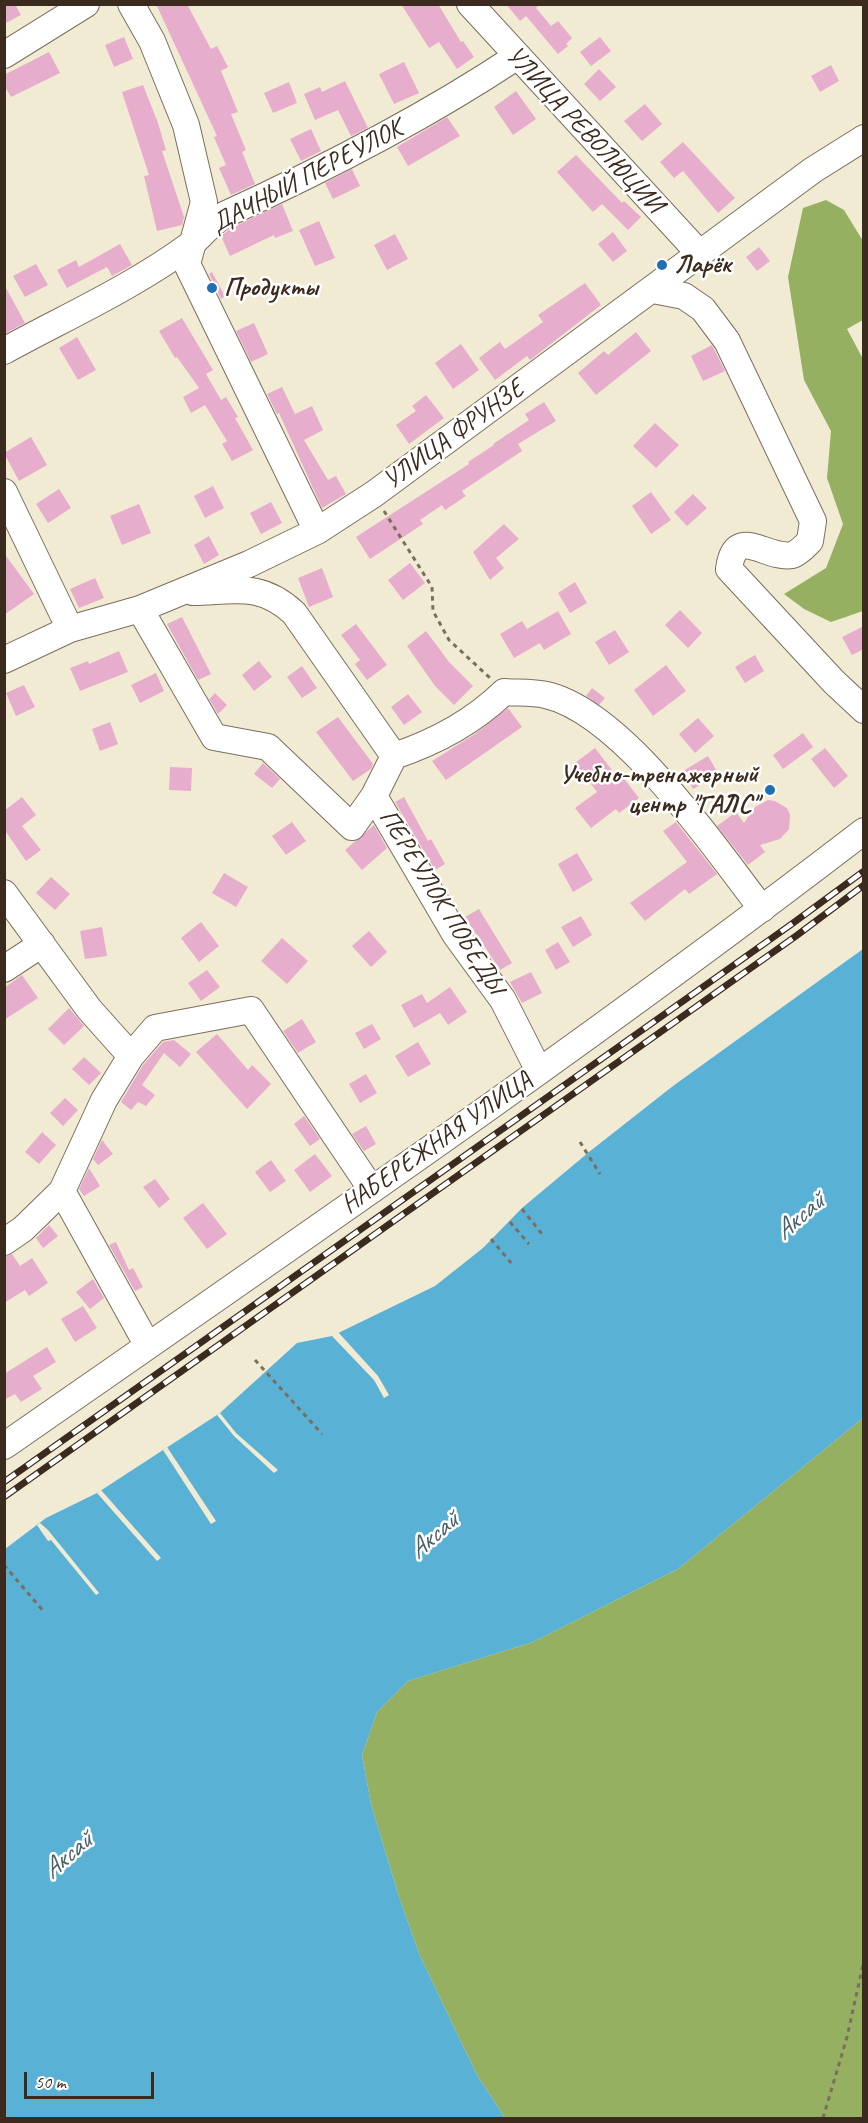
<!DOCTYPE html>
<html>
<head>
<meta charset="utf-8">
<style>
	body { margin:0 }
	#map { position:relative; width:868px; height:2123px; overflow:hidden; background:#f2ebd4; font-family:Caveat,sans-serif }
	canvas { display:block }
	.frame { position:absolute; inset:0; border:6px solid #3b2a1e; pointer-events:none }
	.scale { position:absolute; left:24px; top:2072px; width:130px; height:27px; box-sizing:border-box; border:3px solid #3b2a1e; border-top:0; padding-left:8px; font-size:18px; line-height:21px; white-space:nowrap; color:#3b2a1e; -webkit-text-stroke:4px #fff; paint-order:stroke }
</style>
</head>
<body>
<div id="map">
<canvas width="868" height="2123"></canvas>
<div class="frame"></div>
<div class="scale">50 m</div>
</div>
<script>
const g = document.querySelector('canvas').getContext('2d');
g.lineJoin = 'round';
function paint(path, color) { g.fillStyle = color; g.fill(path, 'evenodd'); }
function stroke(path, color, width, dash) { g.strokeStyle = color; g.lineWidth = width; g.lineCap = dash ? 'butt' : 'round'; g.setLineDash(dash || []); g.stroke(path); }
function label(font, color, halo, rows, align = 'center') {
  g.font = font + ' Caveat,sans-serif'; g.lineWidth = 5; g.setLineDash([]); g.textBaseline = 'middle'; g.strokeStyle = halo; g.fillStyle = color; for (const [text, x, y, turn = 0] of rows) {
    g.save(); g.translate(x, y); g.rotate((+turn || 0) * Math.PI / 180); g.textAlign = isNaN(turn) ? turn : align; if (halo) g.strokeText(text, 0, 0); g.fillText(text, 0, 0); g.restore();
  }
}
paint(new Path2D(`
	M 826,200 L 844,210 L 863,241 L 863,320 L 847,329 L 863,359 L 863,611 L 831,622 L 804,609 L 784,594 L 826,568 L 843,524 L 827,478 L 831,431 L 804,380 L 788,277 L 803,208 Z
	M 863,1418 L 863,2118 L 505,2118 L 477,2075 L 420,1956 L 399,1897 L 371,1804 L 362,1755 L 377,1712 L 408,1681 L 533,1642 L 678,1569 Z`), '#96b062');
paint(new Path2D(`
	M 863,949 L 863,1418 L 678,1569 L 533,1642 L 408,1681 L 377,1712 L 362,1755 L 371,1804 L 399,1897 L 420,1956 L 477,2075 L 505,2118 L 5,2118 L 5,1549 L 46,1518 L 97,1493 L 220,1413 L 297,1343 L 332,1336 L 435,1286 L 483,1248 L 522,1208 L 589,1152 L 673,1086 Z`), '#59b2d6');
paint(new Path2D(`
	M 338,1332 L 378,1376 L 389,1395 L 384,1398 L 374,1380 L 332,1336 Z
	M 220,1413 L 236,1433 L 278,1470 L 274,1473 L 234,1436 L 217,1415 Z
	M 167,1447 L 216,1521 L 211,1524 L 163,1450 Z
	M 101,1490 L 161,1558 L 157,1561 L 97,1493 Z
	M 40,1523 L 48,1530 L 99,1593 L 96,1595 L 51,1540 L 48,1541 L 37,1525 Z`), '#f2ebd4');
paint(new Path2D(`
	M 4,4 L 15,4 L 21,15 L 4,24 Z
	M 156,4 L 187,4 L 211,49 L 217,46 L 228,67 L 221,71 L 238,112 L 231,114 L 246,150 L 242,152 L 255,184 L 231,195 L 219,168 L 226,165 L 214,137 L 217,136 Z
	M 401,4 L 438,4 L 461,42 L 463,41 L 474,57 L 457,69 L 439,42 L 429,48 Z
	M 506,4 L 540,4 L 536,8 L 551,26 L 558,21 L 572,38 L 566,44 L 568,46 L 558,54 L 526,16 L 520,21 Z
	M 124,37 L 133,59 L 114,67 L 105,45 Z
	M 600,37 L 611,51 L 591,66 L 580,52 Z
	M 49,52 L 60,73 L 11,97 L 4,85 L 4,75 Z
	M 404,62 L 419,93 L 394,104 L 379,74 Z
	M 831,65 L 839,81 L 820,92 L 811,76 Z
	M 599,69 L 616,87 L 600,101 L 584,84 Z
	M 345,81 L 368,128 L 351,136 L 338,110 L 315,120 L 304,94 L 320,87 L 322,92 Z
	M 289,82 L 297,103 L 273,113 L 264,93 Z
	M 143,85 L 158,123 L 166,150 L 162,151 L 184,217 L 182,225 L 157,231 L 144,176 L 149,175 L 122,92 Z
	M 516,91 L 536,119 L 513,135 L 494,107 Z
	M 645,104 L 662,124 L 642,141 L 624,121 Z
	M 447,117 L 460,136 L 408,166 L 397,147 Z
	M 311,129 L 321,151 L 301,161 L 290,139 Z
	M 683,142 L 735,198 L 718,213 L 683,171 L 674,178 L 660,162 Z
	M 576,155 L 622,203 L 624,201 L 641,217 L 628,230 L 602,204 L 593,212 L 557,172 Z
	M 352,169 L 360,186 L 333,199 L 325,183 Z
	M 282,204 L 293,231 L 275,238 L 274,235 L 230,256 L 221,236 L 231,228 Z
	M 319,221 L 335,258 L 315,266 L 299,230 Z
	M 613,232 L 627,251 L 613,262 L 598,244 Z
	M 395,234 L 408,259 L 387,270 L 374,245 Z
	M 120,244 L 132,265 L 112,276 L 107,267 L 67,288 L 57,270 L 76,260 L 79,267 Z
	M 759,247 L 770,261 L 757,271 L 746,257 Z
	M 36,264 L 48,285 L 25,297 L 13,276 Z
	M 212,272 L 225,296 L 221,299 L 209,274 Z
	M 585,283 L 601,305 L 530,360 L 527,356 L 495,380 L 479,358 L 500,342 L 505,349 L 543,322 L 538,315 Z
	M 4,284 L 25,323 L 4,334 Z
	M 182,318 L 213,370 L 206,374 L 221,400 L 226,397 L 238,417 L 235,418 L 253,450 L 232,461 L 222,444 L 227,441 L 205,405 L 191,413 L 183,397 L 199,388 L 177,357 L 175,358 L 159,331 Z
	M 254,323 L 268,354 L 251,362 L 236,331 Z
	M 636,332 L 651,351 L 596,395 L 578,373 L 604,351 L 608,355 Z
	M 77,337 L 96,370 L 78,380 L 59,348 Z
	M 461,344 L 479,370 L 453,389 L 435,363 Z
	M 712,345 L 725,371 L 703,381 L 691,356 Z
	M 282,387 L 295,414 L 312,406 L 323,430 L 304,440 L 328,480 L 336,476 L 346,494 L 322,508 L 279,413 L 277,414 L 267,394 Z
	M 426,395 L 444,418 L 409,444 L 396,425 L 416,411 L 412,406 Z
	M 544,402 L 556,421 L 518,444 L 522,451 L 462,491 L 466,496 L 445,510 L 442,505 L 420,520 L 423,524 L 370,559 L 356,537 L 469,464 L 468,462 L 494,445 L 493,444 L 529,420 L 525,414 Z
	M 655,423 L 679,445 L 656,468 L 633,446 Z
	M 31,437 L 47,465 L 19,481 L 4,453 Z
	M 213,486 L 224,508 L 205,518 L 194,496 Z
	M 59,489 L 71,508 L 48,523 L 36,504 Z
	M 651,492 L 671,520 L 651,534 L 632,506 Z
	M 693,494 L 707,508 L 687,526 L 674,512 Z
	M 271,502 L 282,523 L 261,534 L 250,513 Z
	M 139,504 L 151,533 L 122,545 L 110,516 Z
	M 504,524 L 519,539 L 496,558 L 504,568 L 490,580 L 473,552 Z
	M 209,536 L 219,555 L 204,564 L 194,545 Z
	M 4,553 L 34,594 L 4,615 Z
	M 410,563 L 425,583 L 403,600 L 388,580 Z
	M 322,568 L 333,597 L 309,607 L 298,578 Z
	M 95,578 L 104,598 L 79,608 L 70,589 Z
	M 575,582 L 587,603 L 570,613 L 558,593 Z
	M 680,610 L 702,633 L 688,648 L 665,625 Z
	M 558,611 L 571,634 L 544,650 L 540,643 L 514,658 L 500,634 L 522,621 L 527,629 Z
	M 182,617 L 211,674 L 198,680 L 167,624 Z
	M 356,624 L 387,665 L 367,680 L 355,664 L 360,660 L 341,635 Z
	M 864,626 L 864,649 L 852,655 L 842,637 Z
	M 615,630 L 629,652 L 609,665 L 595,642 Z
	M 426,631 L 449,662 L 473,686 L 454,705 L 435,686 L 407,646 Z
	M 119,651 L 128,672 L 80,691 L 70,668 L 88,661 L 89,664 Z
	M 755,655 L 764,671 L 745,683 L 735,667 Z
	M 259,661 L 272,677 L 254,691 L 242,675 Z
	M 666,665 L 686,691 L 653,716 L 634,690 Z
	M 302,666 L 317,688 L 302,698 L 287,677 Z
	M 156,673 L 164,691 L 140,703 L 131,685 Z
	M 24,685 L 35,707 L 16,716 L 6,693 Z
	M 592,688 L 605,698 L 599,705 L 586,696 Z
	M 215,693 L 227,705 L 218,714 L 209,699 Z
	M 408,694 L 422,712 L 404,725 L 391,707 Z
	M 508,708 L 522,727 L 446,780 L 432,761 L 475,734 Z
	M 338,717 L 373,764 L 371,769 L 353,781 L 316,732 Z
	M 698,718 L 714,736 L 695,753 L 679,734 Z
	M 110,722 L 118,744 L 100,751 L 92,729 Z
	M 803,733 L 813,747 L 783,769 L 773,755 Z
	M 595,748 L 618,778 L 622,776 L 639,798 L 619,813 L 616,809 L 591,828 L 575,808 L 597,792 L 575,763 Z
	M 825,748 L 848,776 L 834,788 L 811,759 Z
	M 708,756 L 719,775 L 693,789 L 683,771 Z
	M 263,763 L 280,779 L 272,788 L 254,774 Z
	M 170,767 L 192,768 L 191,791 L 169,790 Z
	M 22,797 L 36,815 L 22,826 L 41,850 L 26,861 L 4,829 L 4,811 Z
	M 404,797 L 428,841 L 431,839 L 445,864 L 435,870 L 395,802 Z
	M 768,800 L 775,801 L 787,808 L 790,815 L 789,829 L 780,839 L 760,845 L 765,852 L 748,865 L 717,826 L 736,812 L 744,823 L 755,807 Z
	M 292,822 L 306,841 L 286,855 L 272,836 Z
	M 676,822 L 717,874 L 689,894 L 685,889 L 645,921 L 630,903 L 687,862 L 663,831 Z
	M 374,825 L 387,848 L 362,870 L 345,850 Z
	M 577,853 L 593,880 L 573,892 L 558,864 Z
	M 224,873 L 248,887 L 236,907 L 212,893 Z
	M 51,877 L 70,894 L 55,910 L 36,893 Z
	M 479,909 L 512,963 L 500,970 L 465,917 Z
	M 581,916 L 592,935 L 573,947 L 561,927 Z
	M 201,922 L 219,946 L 199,962 L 181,938 Z
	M 102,927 L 107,956 L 85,959 L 80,931 Z
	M 369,931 L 387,952 L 371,967 L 352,946 Z
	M 282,938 L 308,961 L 287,984 L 261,961 Z
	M 558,942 L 570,962 L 556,970 L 545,950 Z
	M 207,970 L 220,987 L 201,1001 L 188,983 Z
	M 531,972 L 542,993 L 522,1003 L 510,982 Z
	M 22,975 L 38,998 L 4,1020 L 4,988 Z
	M 450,987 L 467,1012 L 448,1025 L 440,1013 L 414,1028 L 401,1005 L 422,994 L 427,1003 Z
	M 69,1008 L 84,1026 L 64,1045 L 48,1029 Z
	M 302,1019 L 316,1042 L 298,1053 L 283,1031 Z
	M 372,1024 L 381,1039 L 364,1049 L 355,1033 Z
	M 217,1034 L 248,1070 L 252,1065 L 271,1084 L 247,1109 L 196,1052 Z
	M 174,1040 L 191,1054 L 180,1067 L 164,1053 L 142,1085 L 155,1095 L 146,1106 L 138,1102 L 131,1110 L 121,1102 L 143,1065 L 163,1042 Z
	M 418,1042 L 431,1064 L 408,1077 L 395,1056 Z
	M 84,1057 L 101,1073 L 89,1085 L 72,1069 Z
	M 366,1074 L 377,1093 L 360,1103 L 349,1084 Z
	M 65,1098 L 78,1110 L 63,1126 L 50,1113 Z
	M 304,1116 L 320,1139 L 310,1146 L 294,1124 Z
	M 366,1126 L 376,1144 L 364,1151 L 352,1134 Z
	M 42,1132 L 56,1145 L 39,1164 L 25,1152 Z
	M 102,1140 L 113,1154 L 98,1165 L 93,1159 Z
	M 315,1154 L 332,1176 L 310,1192 L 294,1170 Z
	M 271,1160 L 286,1181 L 270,1192 L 255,1172 Z
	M 89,1168 L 100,1186 L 84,1196 L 79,1189 Z
	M 155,1179 L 170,1199 L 159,1208 L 143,1187 Z
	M 203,1203 L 227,1234 L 207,1249 L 183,1218 Z
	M 49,1225 L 58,1236 L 43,1248 L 36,1238 Z
	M 116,1242 L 129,1270 L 133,1268 L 143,1287 L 135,1291 L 109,1245 Z
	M 12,1254 L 20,1266 L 32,1258 L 48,1283 L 29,1296 L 25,1290 L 4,1303 L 4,1257 Z
	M 93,1279 L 104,1298 L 90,1309 L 76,1292 Z
	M 83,1306 L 97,1328 L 75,1342 L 61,1319 Z
	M 47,1347 L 56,1362 L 33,1376 L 42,1389 L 21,1402 L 15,1394 L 4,1400 L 4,1374 Z`), '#e7adcc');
const minor = new Path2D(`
	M 131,4 L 152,41 L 186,125 L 204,202 L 187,264 L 317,531
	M 470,4 L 700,254
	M 4,55 L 86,4
	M 653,290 L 684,296 L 703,309 L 727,341 L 813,521 L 810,541 C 805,546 799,553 792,555 C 766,560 735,523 729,569 L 834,682 L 864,710
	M 4,351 C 66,317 133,287 190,245 C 202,236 208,225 224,215 C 325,169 424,118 516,57
	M 4,492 L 70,629
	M 193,592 C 236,591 260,582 294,613 L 394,756
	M 140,609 L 214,737 L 268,747 L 352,827 L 374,796 L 455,934 L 503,1000 L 539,1071
	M 4,660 L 70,629 L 140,609 L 249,564 L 317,531 L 374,494 L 813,170 L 864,138
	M 394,756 C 436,742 473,722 504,692 C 517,693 533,692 546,695 C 622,712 715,848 762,909
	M 374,796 L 394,756
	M 4,893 L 89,1009 L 131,1056 L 155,1028 L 251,1010 L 372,1190
	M 4,969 L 42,944
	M 62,1191 L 148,1346
	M 4,1242 L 23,1229 L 62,1191 L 104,1100 L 131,1056
	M 4,1446 C 293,1245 584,1046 864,831`);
stroke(minor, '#7b6e5e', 28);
stroke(new Path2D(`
	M 384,511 L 432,587 L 433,611 L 449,640 L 490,678
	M 580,1142 L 600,1174
	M 522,1209 L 542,1234
	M 510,1222 L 529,1244
	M 491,1239 L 512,1264
	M 255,1360 L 322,1434
	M 4,1565 L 45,1613
	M 823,2118 L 847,2037 L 864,1960`), '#7b6e5e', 3, [4.5, 4.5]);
stroke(minor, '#fff', 26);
const rail = new Path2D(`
	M 4,1482 L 789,926 L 864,871
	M 4,1497 L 796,936 L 864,885`);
stroke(rail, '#3b2a1e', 7);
stroke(rail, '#fff', 4.5, [14]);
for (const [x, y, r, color] of [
	[662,265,6,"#1f6fb2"],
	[212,288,6,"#1f6fb2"],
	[770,790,6,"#1f6fb2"]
]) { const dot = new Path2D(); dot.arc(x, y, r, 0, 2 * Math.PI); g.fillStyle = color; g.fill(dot); stroke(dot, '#fff', 2); }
label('26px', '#3b2a1e', '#fff', [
	["УЛИЦА РЕВОЛЮЦИИ",584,130,47],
	["ДАЧНЫЙ ПЕРЕУЛОК",307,177,-28],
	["УЛИЦА ФРУНЗЕ",454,435,-36],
	["ПЕРЕУЛОК ПОБЕДЫ",441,902,58],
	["НАБЕРЕЖНАЯ УЛИЦА",437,1143,-35]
]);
label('bold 26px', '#3b2a1e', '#fff', [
	["Ларёк",674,265],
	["Продукты",224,288],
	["Учебно-тренажерный",758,775,"right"],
	["центр \"ГАЛС\"",758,805,"right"]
], 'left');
label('italic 27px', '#476068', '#fff', [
	["Аксай",800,1217,-41],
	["Аксай",434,1536,-41],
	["Аксай",68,1856,-41]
]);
</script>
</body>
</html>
